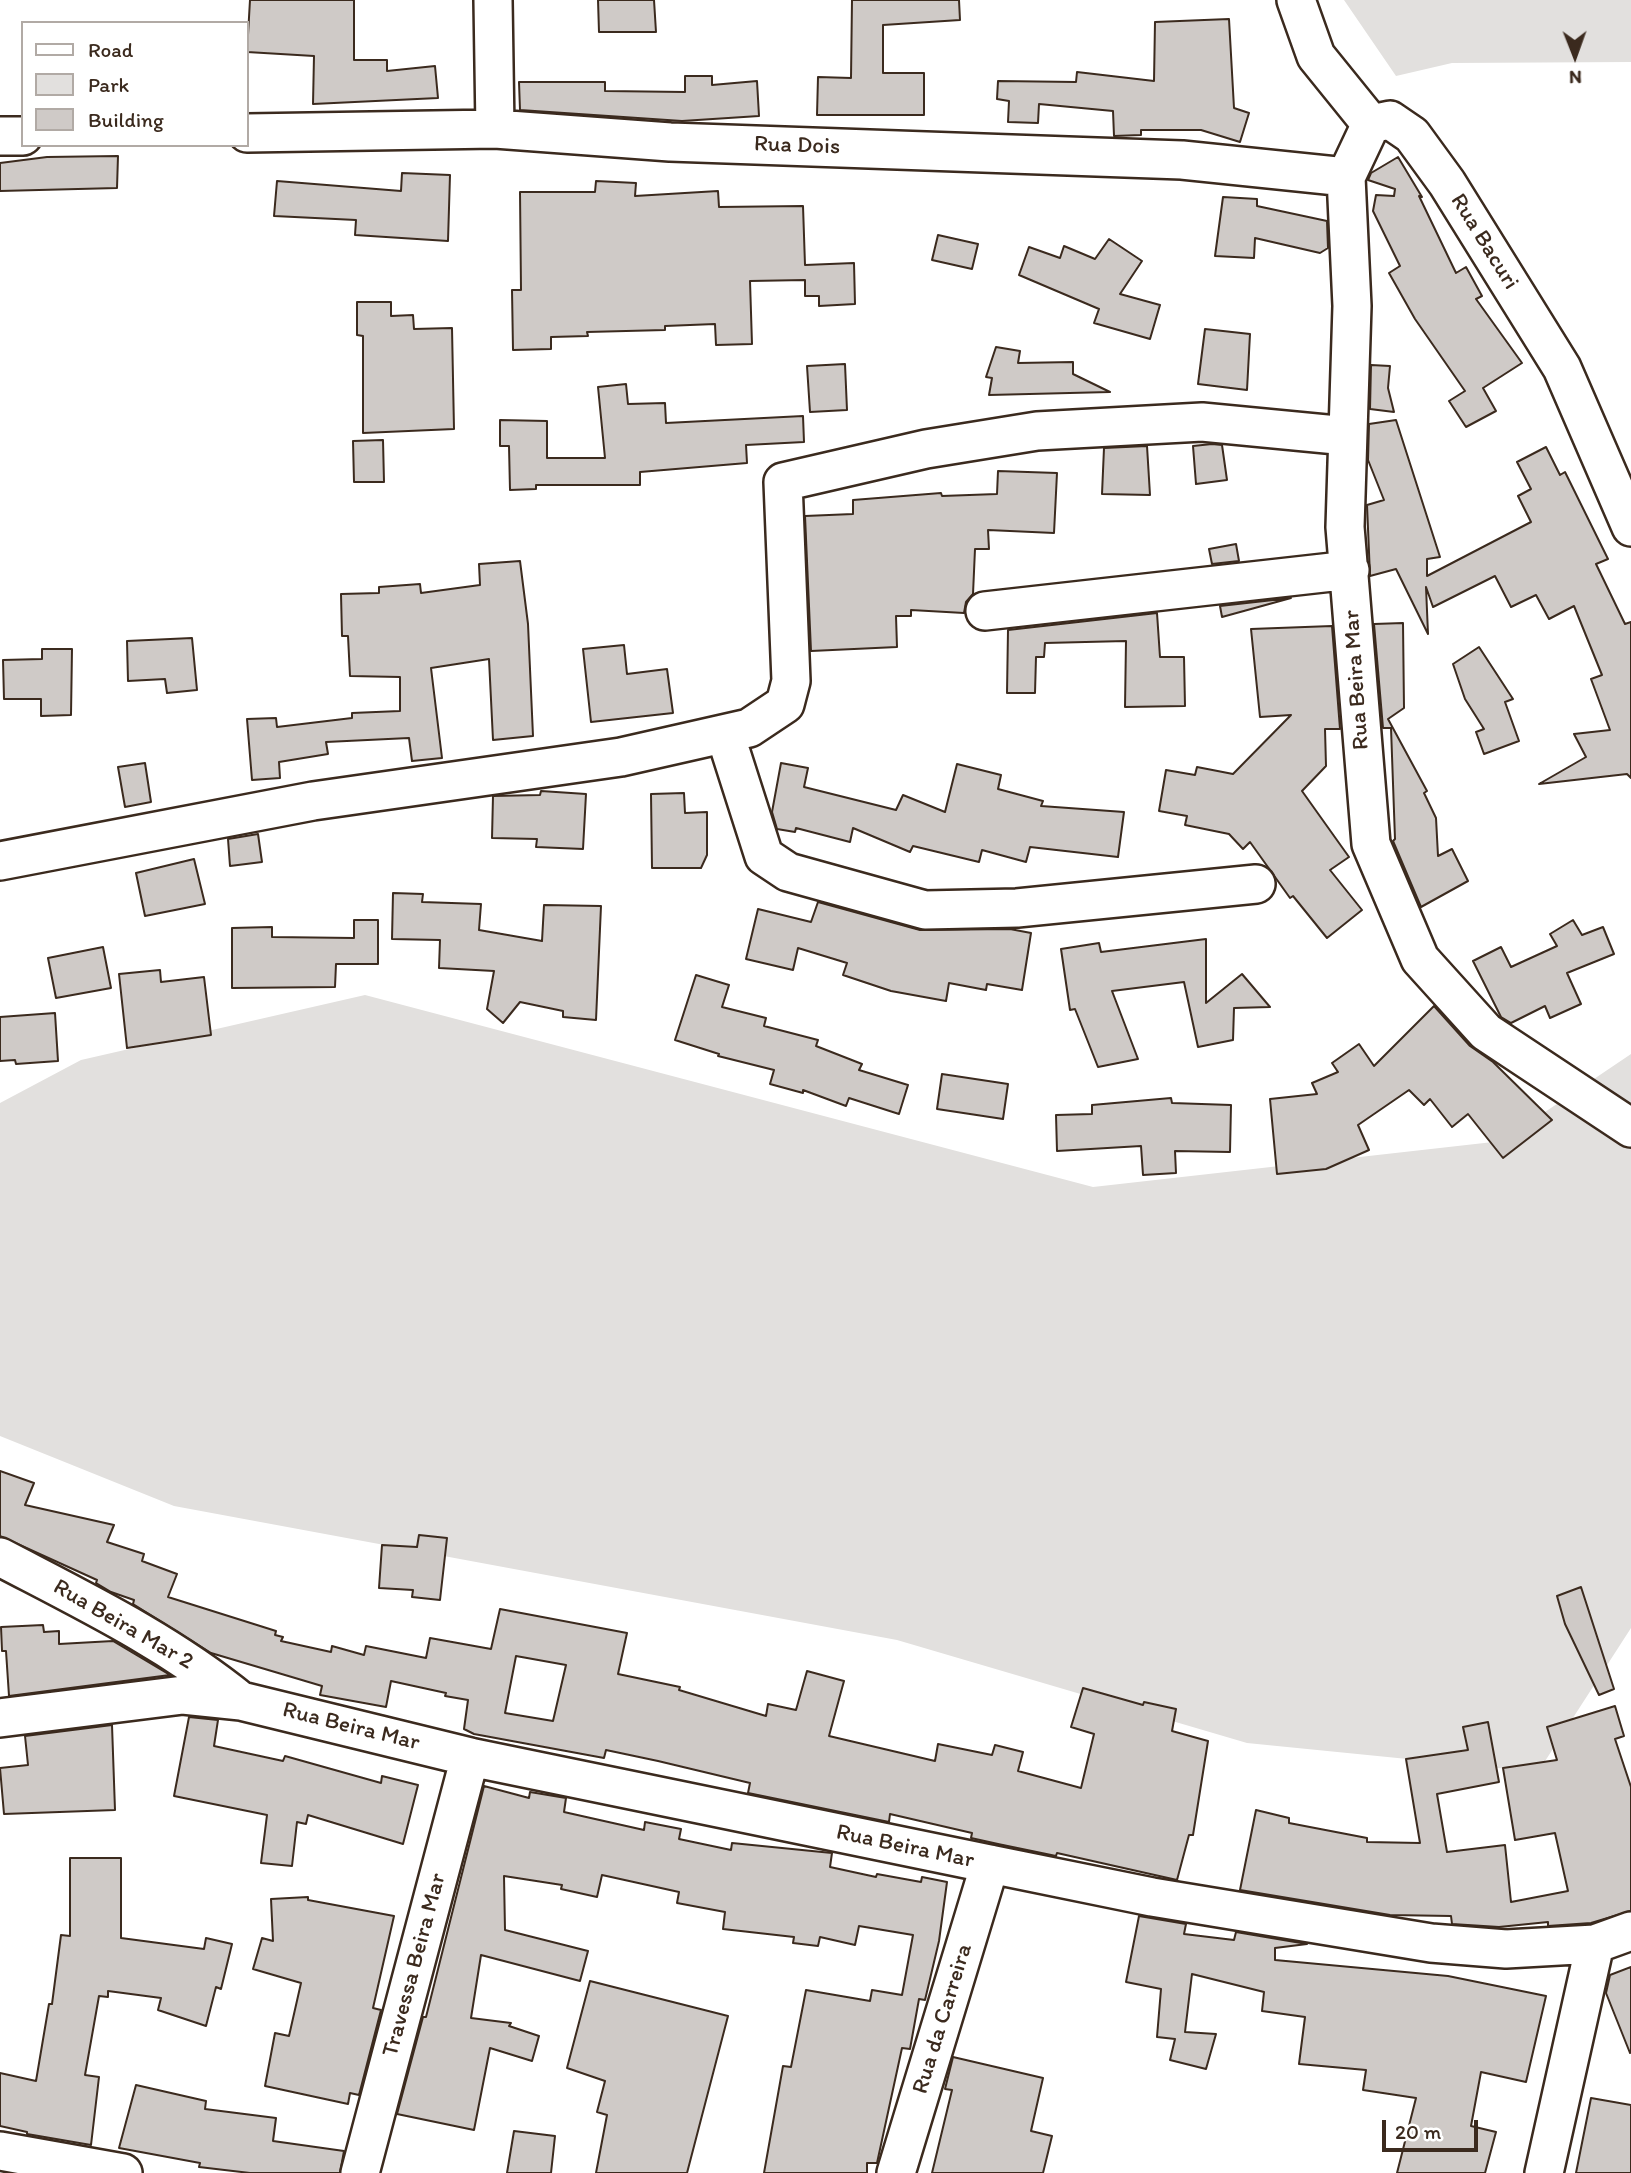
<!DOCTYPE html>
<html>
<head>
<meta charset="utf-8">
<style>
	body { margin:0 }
	#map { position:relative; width:1631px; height:2173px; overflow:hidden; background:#fff; font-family:Itim,sans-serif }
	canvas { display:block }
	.legend { position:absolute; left:21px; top:21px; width:228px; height:126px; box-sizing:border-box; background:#fff; border:2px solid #b1aaa5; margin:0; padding:9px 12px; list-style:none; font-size:21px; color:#3b2a1e }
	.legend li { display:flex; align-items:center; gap:14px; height:35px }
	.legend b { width:35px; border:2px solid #b1aaa5 }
	.north { position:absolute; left:1540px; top:21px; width:70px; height:70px; -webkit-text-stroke:5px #fff; paint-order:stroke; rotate:179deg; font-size:19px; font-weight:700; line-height:28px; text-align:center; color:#3b2a1e }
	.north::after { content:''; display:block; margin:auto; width:24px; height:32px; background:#3b2a1e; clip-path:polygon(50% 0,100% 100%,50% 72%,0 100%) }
	.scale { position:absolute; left:1382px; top:2120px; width:96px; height:32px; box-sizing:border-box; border:4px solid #3b2a1e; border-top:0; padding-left:9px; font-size:21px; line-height:24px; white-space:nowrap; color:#3b2a1e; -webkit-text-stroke:5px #fff; paint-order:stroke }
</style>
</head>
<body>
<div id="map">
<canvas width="1631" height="2173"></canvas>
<ul class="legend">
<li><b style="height:9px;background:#fff"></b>Road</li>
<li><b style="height:19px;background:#e2e0de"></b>Park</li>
<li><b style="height:19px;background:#cfcac7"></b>Building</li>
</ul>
<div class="north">N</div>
<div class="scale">20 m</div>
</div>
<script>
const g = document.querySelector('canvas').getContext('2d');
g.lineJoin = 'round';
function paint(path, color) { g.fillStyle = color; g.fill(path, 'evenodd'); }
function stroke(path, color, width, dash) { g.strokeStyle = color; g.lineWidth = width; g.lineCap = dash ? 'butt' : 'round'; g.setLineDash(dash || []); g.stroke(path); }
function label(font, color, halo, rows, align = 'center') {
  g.font = font + ' Itim,sans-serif'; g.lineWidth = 6; g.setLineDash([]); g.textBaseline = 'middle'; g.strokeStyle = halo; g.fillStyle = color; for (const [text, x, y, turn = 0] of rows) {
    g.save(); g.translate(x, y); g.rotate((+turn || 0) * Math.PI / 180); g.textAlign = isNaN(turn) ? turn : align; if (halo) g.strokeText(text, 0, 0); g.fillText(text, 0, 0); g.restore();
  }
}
paint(new Path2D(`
	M 1344,0 L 1631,0 L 1631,62 L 1452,63 L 1396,76 Z
	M 365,995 L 1093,1187 L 1502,1141 L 1631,1054 L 1631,1628 L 1538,1772 L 1247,1743 L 897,1640 L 174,1506 L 0,1436 L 0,1103 L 81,1060 Z`), '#e2e0de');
const building = new Path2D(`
	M 250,0 L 354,0 L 354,60 L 387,60 L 387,71 L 435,66 L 438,98 L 313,104 L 314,56 L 247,52 Z
	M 598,0 L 654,0 L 656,32 L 599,32 Z
	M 852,0 L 959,0 L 960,20 L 883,25 L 883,73 L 924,73 L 924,115 L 817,115 L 818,77 L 851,78 Z
	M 1229,19 L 1234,108 L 1249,113 L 1240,142 L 1201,130 L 1141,130 L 1141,135 L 1114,136 L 1113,111 L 1039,104 L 1038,123 L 1008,122 L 1009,101 L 997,99 L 998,81 L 1076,82 L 1077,72 L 1154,81 L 1155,22 Z
	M 685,76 L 712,76 L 712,85 L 757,81 L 759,116 L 682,121 L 520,110 L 519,82 L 605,82 L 605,91 L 685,92 Z
	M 118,156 L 117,188 L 0,191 L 0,163 L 47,157 Z
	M 1398,157 L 1422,197 L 1419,196 L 1456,273 L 1466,267 L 1482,296 L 1476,299 L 1522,363 L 1483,388 L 1496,411 L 1466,427 L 1449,401 L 1465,391 L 1415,319 L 1389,273 L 1400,266 L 1373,211 L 1376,195 L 1394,196 L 1395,189 L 1368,180 L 1371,173 Z
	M 402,173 L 450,175 L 448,241 L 355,235 L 356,220 L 274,216 L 277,181 L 401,191 Z
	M 596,181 L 636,183 L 635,196 L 718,191 L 719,207 L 803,206 L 805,265 L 854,263 L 855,304 L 819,306 L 819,296 L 805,296 L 805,280 L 750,281 L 752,344 L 716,345 L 715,324 L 665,326 L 665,330 L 587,332 L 588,336 L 551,337 L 551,349 L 513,350 L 512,290 L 521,290 L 520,192 L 595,192 Z
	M 1223,197 L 1257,199 L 1257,206 L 1327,221 L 1328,248 L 1320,253 L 1255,238 L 1254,258 L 1215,256 Z
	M 938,235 L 978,244 L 972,269 L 932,260 Z
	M 1109,239 L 1142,261 L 1120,294 L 1160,305 L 1150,339 L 1094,323 L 1099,309 L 1019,275 L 1029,247 L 1060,258 L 1064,246 L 1095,259 Z
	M 357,302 L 391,302 L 391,316 L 413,315 L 414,329 L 452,328 L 454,429 L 363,433 L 363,336 L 357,335 Z
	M 1205,329 L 1250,334 L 1247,390 L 1198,384 Z
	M 996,347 L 1020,351 L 1018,363 L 1073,362 L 1073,374 L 1110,392 L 989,395 L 992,378 L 986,377 Z
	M 845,364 L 847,410 L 810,412 L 807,366 Z
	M 1371,365 L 1390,366 L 1388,388 L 1394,412 L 1370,409 Z
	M 626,384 L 628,404 L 665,403 L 666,423 L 803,416 L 804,442 L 746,445 L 747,463 L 640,472 L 640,485 L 536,485 L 536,489 L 510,490 L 509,446 L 500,446 L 500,420 L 547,421 L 547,458 L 605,458 L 598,387 Z
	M 1396,420 L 1440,557 L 1427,559 L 1427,576 L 1531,522 L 1518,496 L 1531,489 L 1517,462 L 1546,447 L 1560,475 L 1565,472 L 1608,559 L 1596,564 L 1625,624 L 1631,622 L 1631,778 L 1627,774 L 1539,784 L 1586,757 L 1574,734 L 1610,730 L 1591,679 L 1602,675 L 1574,606 L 1549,619 L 1536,595 L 1511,607 L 1495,576 L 1433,607 L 1426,587 L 1428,634 L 1396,569 L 1370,576 L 1367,505 L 1384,500 L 1368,460 L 1369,424 Z
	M 383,440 L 384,482 L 354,482 L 353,441 Z
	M 1212,444 L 1222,445 L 1227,480 L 1196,484 L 1193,446 Z
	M 1147,446 L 1150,495 L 1102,494 L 1104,448 Z
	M 998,471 L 1057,473 L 1054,533 L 988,530 L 989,549 L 975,549 L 973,594 L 966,602 L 964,613 L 911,610 L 911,616 L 896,616 L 897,647 L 811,651 L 805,516 L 853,514 L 853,500 L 941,493 L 942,496 L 997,494 Z
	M 1236,544 L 1239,561 L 1212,564 L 1209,549 Z
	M 520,561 L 528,624 L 533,736 L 493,740 L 489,659 L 431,668 L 442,758 L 412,761 L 409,738 L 326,742 L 328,754 L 279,762 L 280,778 L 252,780 L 247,719 L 276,718 L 277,727 L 352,718 L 352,713 L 400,711 L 400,677 L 350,676 L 348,636 L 342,636 L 341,594 L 379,593 L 379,587 L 420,584 L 421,593 L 480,585 L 479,564 Z
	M 1291,598 L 1222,617 L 1220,606 Z
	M 1157,613 L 1160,657 L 1184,657 L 1185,706 L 1125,707 L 1126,641 L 1045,643 L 1044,657 L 1036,657 L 1035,693 L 1007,693 L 1008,630 Z
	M 1403,623 L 1404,708 L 1388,719 L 1427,791 L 1424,793 L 1436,818 L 1438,856 L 1452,849 L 1468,881 L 1421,907 L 1393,841 L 1395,839 L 1391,728 L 1383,728 L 1374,624 Z
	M 1332,626 L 1340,729 L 1325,729 L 1326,766 L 1302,791 L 1349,857 L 1330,870 L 1362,910 L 1327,938 L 1293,896 L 1290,898 L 1250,842 L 1243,849 L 1229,834 L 1185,825 L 1187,816 L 1159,811 L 1166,770 L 1195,775 L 1197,767 L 1233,774 L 1291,715 L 1260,717 L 1251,629 Z
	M 192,638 L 197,690 L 167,693 L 165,679 L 128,681 L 127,641 Z
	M 624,645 L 627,674 L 667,669 L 673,713 L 591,722 L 583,649 Z
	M 1479,647 L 1513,699 L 1505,702 L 1519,741 L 1484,754 L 1476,732 L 1484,729 L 1465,699 L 1453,664 Z
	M 42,649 L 72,649 L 71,715 L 41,716 L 41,699 L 4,699 L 3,660 L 42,659 Z
	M 145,763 L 151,802 L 125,807 L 118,767 Z
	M 781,763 L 808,768 L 804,787 L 896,810 L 903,795 L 945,812 L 957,764 L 1001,775 L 998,789 L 1043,801 L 1041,806 L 1124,812 L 1118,857 L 1030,847 L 1026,862 L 982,850 L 979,862 L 913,846 L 910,852 L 853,828 L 850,842 L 796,828 L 795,832 L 777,829 L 772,812 Z
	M 541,791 L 586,794 L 583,849 L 536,847 L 537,839 L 492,838 L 493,796 L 540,795 Z
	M 684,793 L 685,813 L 707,812 L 707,855 L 701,868 L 652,868 L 651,794 Z
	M 258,834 L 262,862 L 230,866 L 228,839 Z
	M 194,859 L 205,904 L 145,916 L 136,873 Z
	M 393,893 L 423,894 L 422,902 L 481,904 L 479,930 L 542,941 L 544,905 L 601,906 L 596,1020 L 563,1017 L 563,1011 L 520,1002 L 503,1023 L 487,1009 L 494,971 L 439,968 L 440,940 L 392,939 Z
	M 818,902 L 920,930 L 1010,929 L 1031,933 L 1022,990 L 987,984 L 986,990 L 949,983 L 946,1001 L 891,991 L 843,975 L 847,963 L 798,948 L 793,970 L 746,959 L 758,909 L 811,922 Z
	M 354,920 L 378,920 L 378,964 L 336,964 L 335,987 L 232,988 L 232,928 L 272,927 L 272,937 L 354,938 Z
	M 1573,920 L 1582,935 L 1603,927 L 1614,954 L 1567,973 L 1581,1004 L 1550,1018 L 1545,1006 L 1511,1023 L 1501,1017 L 1473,961 L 1501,947 L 1511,967 L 1557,946 L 1550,934 Z
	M 1206,939 L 1206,1003 L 1242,974 L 1270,1007 L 1234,1008 L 1233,1040 L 1198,1047 L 1184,982 L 1112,991 L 1138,1059 L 1098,1067 L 1075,1009 L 1070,1010 L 1061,949 L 1099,943 L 1101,952 Z
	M 103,947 L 111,988 L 56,998 L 48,958 Z
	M 160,970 L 161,982 L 204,977 L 211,1035 L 127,1048 L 119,974 Z
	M 696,975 L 729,985 L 722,1007 L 766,1018 L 764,1026 L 818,1040 L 816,1046 L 862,1064 L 859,1070 L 908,1085 L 899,1114 L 849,1098 L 846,1106 L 803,1090 L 803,1093 L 770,1084 L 774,1070 L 718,1056 L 719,1054 L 675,1040 Z
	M 1434,1006 L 1470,1046 L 1493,1062 L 1552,1120 L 1503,1158 L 1468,1114 L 1452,1127 L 1430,1099 L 1424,1105 L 1409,1090 L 1358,1125 L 1369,1150 L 1326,1169 L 1277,1174 L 1270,1099 L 1317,1094 L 1312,1083 L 1338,1072 L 1332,1063 L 1359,1044 L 1374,1066 Z
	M 55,1013 L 58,1061 L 16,1064 L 15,1060 L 0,1061 L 0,1017 Z
	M 942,1074 L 1008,1084 L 1003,1119 L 937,1109 Z
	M 1171,1098 L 1172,1103 L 1231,1105 L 1230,1152 L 1175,1151 L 1176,1173 L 1143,1175 L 1141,1146 L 1057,1151 L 1056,1115 L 1092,1114 L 1092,1105 Z
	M 0,1471 L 34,1483 L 25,1505 L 114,1525 L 107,1542 L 144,1554 L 142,1561 L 177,1574 L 168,1597 L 276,1631 L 275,1635 L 283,1637 L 281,1641 L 331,1652 L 332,1646 L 364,1655 L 366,1646 L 426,1658 L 430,1638 L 491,1649 L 500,1609 L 627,1633 L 618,1674 L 680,1687 L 679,1690 L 766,1716 L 768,1704 L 796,1710 L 807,1671 L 844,1681 L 829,1736 L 935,1761 L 938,1744 L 992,1755 L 995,1745 L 1023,1752 L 1018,1771 L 1081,1788 L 1094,1734 L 1071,1727 L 1083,1688 L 1143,1705 L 1144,1702 L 1176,1709 L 1172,1731 L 1208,1741 L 1193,1835 L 1189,1835 L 1177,1880 L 1057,1853 L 1056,1856 L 998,1844 L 971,1838 L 972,1833 L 890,1814 L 889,1822 L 748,1793 L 750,1783 L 658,1761 L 606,1750 L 604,1758 L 474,1734 L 464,1729 L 468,1700 L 445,1696 L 446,1693 L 391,1681 L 386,1707 L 320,1695 L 322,1686 L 211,1653 L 133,1604 L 134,1600 L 111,1592 L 96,1583 L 97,1580 L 0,1536 ZM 516,1656 L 566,1665 L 553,1721 L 505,1713 Z
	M 419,1535 L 447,1538 L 440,1600 L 412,1597 L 413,1590 L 379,1588 L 382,1545 L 417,1547 Z
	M 1581,1587 L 1614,1689 L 1599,1695 L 1565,1624 L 1557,1596 Z
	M 43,1625 L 44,1632 L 59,1631 L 59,1644 L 113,1641 L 170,1675 L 9,1696 L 6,1651 L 2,1651 L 1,1627 Z
	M 1615,1706 L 1624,1736 L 1615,1739 L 1631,1787 L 1631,1911 L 1591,1923 L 1548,1926 L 1548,1922 L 1499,1927 L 1452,1924 L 1451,1916 L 1390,1915 L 1240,1890 L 1256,1810 L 1289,1818 L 1289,1823 L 1367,1838 L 1367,1842 L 1420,1843 L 1406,1759 L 1468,1750 L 1463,1727 L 1488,1722 L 1499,1782 L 1437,1794 L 1447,1852 L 1505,1845 L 1511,1902 L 1568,1891 L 1555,1833 L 1515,1840 L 1503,1768 L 1557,1760 L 1547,1727 Z
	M 189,1717 L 218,1720 L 214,1746 L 283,1761 L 285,1756 L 381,1783 L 382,1776 L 418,1785 L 403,1844 L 308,1815 L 306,1824 L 297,1822 L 292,1866 L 261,1863 L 267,1815 L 174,1796 Z
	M 112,1725 L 115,1810 L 4,1814 L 0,1768 L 28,1765 L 25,1736 Z
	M 484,1786 L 529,1798 L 530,1792 L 566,1798 L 564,1812 L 644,1830 L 645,1822 L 681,1829 L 679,1839 L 731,1850 L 732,1843 L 832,1853 L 830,1867 L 876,1877 L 877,1874 L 921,1882 L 922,1877 L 947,1882 L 939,1941 L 925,2000 L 919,1999 L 910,2049 L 902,2048 L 877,2163 L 867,2163 L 867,2173 L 764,2173 L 783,2066 L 791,2067 L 806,1990 L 870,2001 L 872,1990 L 902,1995 L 913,1935 L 859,1926 L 855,1945 L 820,1937 L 818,1946 L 793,1943 L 794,1937 L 723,1929 L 725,1912 L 677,1903 L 679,1892 L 602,1875 L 597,1897 L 561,1889 L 562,1885 L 504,1876 L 505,1930 L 588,1951 L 580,1981 L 481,1955 L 471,2018 L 511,2023 L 509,2026 L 539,2036 L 532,2061 L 490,2048 L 474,2130 L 397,2114 L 423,2017 L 426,2017 Z
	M 70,1858 L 121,1858 L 121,1938 L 204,1949 L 206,1938 L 232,1944 L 221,1989 L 216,1987 L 206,2026 L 158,2010 L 161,1998 L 108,1991 L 108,1997 L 99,1996 L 85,2075 L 99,2077 L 91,2145 L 27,2134 L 27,2132 L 0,2126 L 0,2073 L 36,2081 L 49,2004 L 52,2004 L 61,1935 L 70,1936 Z
	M 308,1897 L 308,1900 L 394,1916 L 373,2008 L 381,2010 L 359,2095 L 350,2093 L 348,2104 L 265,2086 L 275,2033 L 289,2036 L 301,1983 L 253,1969 L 262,1938 L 273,1941 L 271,1899 Z
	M 1139,1916 L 1186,1924 L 1184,1934 L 1234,1940 L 1236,1932 L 1307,1944 L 1275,1948 L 1275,1960 L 1448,1976 L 1546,1996 L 1526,2082 L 1481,2072 L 1471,2126 L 1496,2132 L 1485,2173 L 1397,2173 L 1416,2098 L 1363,2090 L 1366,2070 L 1299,2064 L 1305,2017 L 1262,2011 L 1264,1992 L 1192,1974 L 1185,2032 L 1216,2034 L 1206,2069 L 1170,2060 L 1175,2039 L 1157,2037 L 1161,1989 L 1126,1982 Z
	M 1631,1967 L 1631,2052 L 1630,2053 L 1606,1993 L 1610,1975 Z
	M 590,1981 L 728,2016 L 687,2173 L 596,2173 L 607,2115 L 597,2112 L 605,2081 L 567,2068 Z
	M 953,2057 L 1043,2078 L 1031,2131 L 1052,2136 L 1043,2173 L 932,2173 L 952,2090 L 945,2089 Z
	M 136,2085 L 206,2101 L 205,2109 L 276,2118 L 273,2141 L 344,2151 L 340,2173 L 250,2173 L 199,2167 L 200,2163 L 119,2148 Z
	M 1591,2098 L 1631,2105 L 1631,2173 L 1576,2173 Z
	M 514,2131 L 555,2136 L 551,2173 L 507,2173 Z`);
paint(building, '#cfcac7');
stroke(building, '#3b2a1e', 2);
const minor = new Path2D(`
	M 493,0 L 495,129
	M 1296,0 L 1316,56 L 1371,124
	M 1371,124 L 1346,177 L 1352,306 L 1345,527 L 1371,844 L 1420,959 L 1486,1032 L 1631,1128
	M 1371,124 L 1390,120 L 1412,135 L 1447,183 L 1562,368 L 1631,527
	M 247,133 L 495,129 L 670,142 L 1182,160 L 1346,177
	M 0,136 L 23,136
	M 985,611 L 1350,570
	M 725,734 L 764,856 L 788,872 L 925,910 L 1017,908 L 1256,884
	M 0,861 L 313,801 L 621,757 L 749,728 L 785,704 L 791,681 L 783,482 L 926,449 L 1037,431 L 1202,422 L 1347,436
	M 0,1557 C 84,1601 167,1641 241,1701
	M 0,1718 L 183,1695 L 241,1701 L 470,1757 L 990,1864 L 1152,1897 L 1431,1943 L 1506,1949 L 1595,1944 L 1631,1931
	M 0,2151 L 123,2173
	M 360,2173 L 470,1757
	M 896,2173 L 990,1864
	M 1544,2173 L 1595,1944`);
stroke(minor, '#3b2a1e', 42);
stroke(minor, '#fff', 37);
label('23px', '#3b2a1e', '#fff', [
	["Rua Dois",797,146,2],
	["Rua Bacuri",1484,242,58],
	["Rua Beira Mar",1357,680,-94],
	["Rua Beira Mar 2",123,1625,30],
	["Rua Beira Mar",351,1727,14],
	["Rua Beira Mar",905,1847,12],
	["Travessa Beira Mar",415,1965,-75],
	["Rua da Carreira",943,2019,-73]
]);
</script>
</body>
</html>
